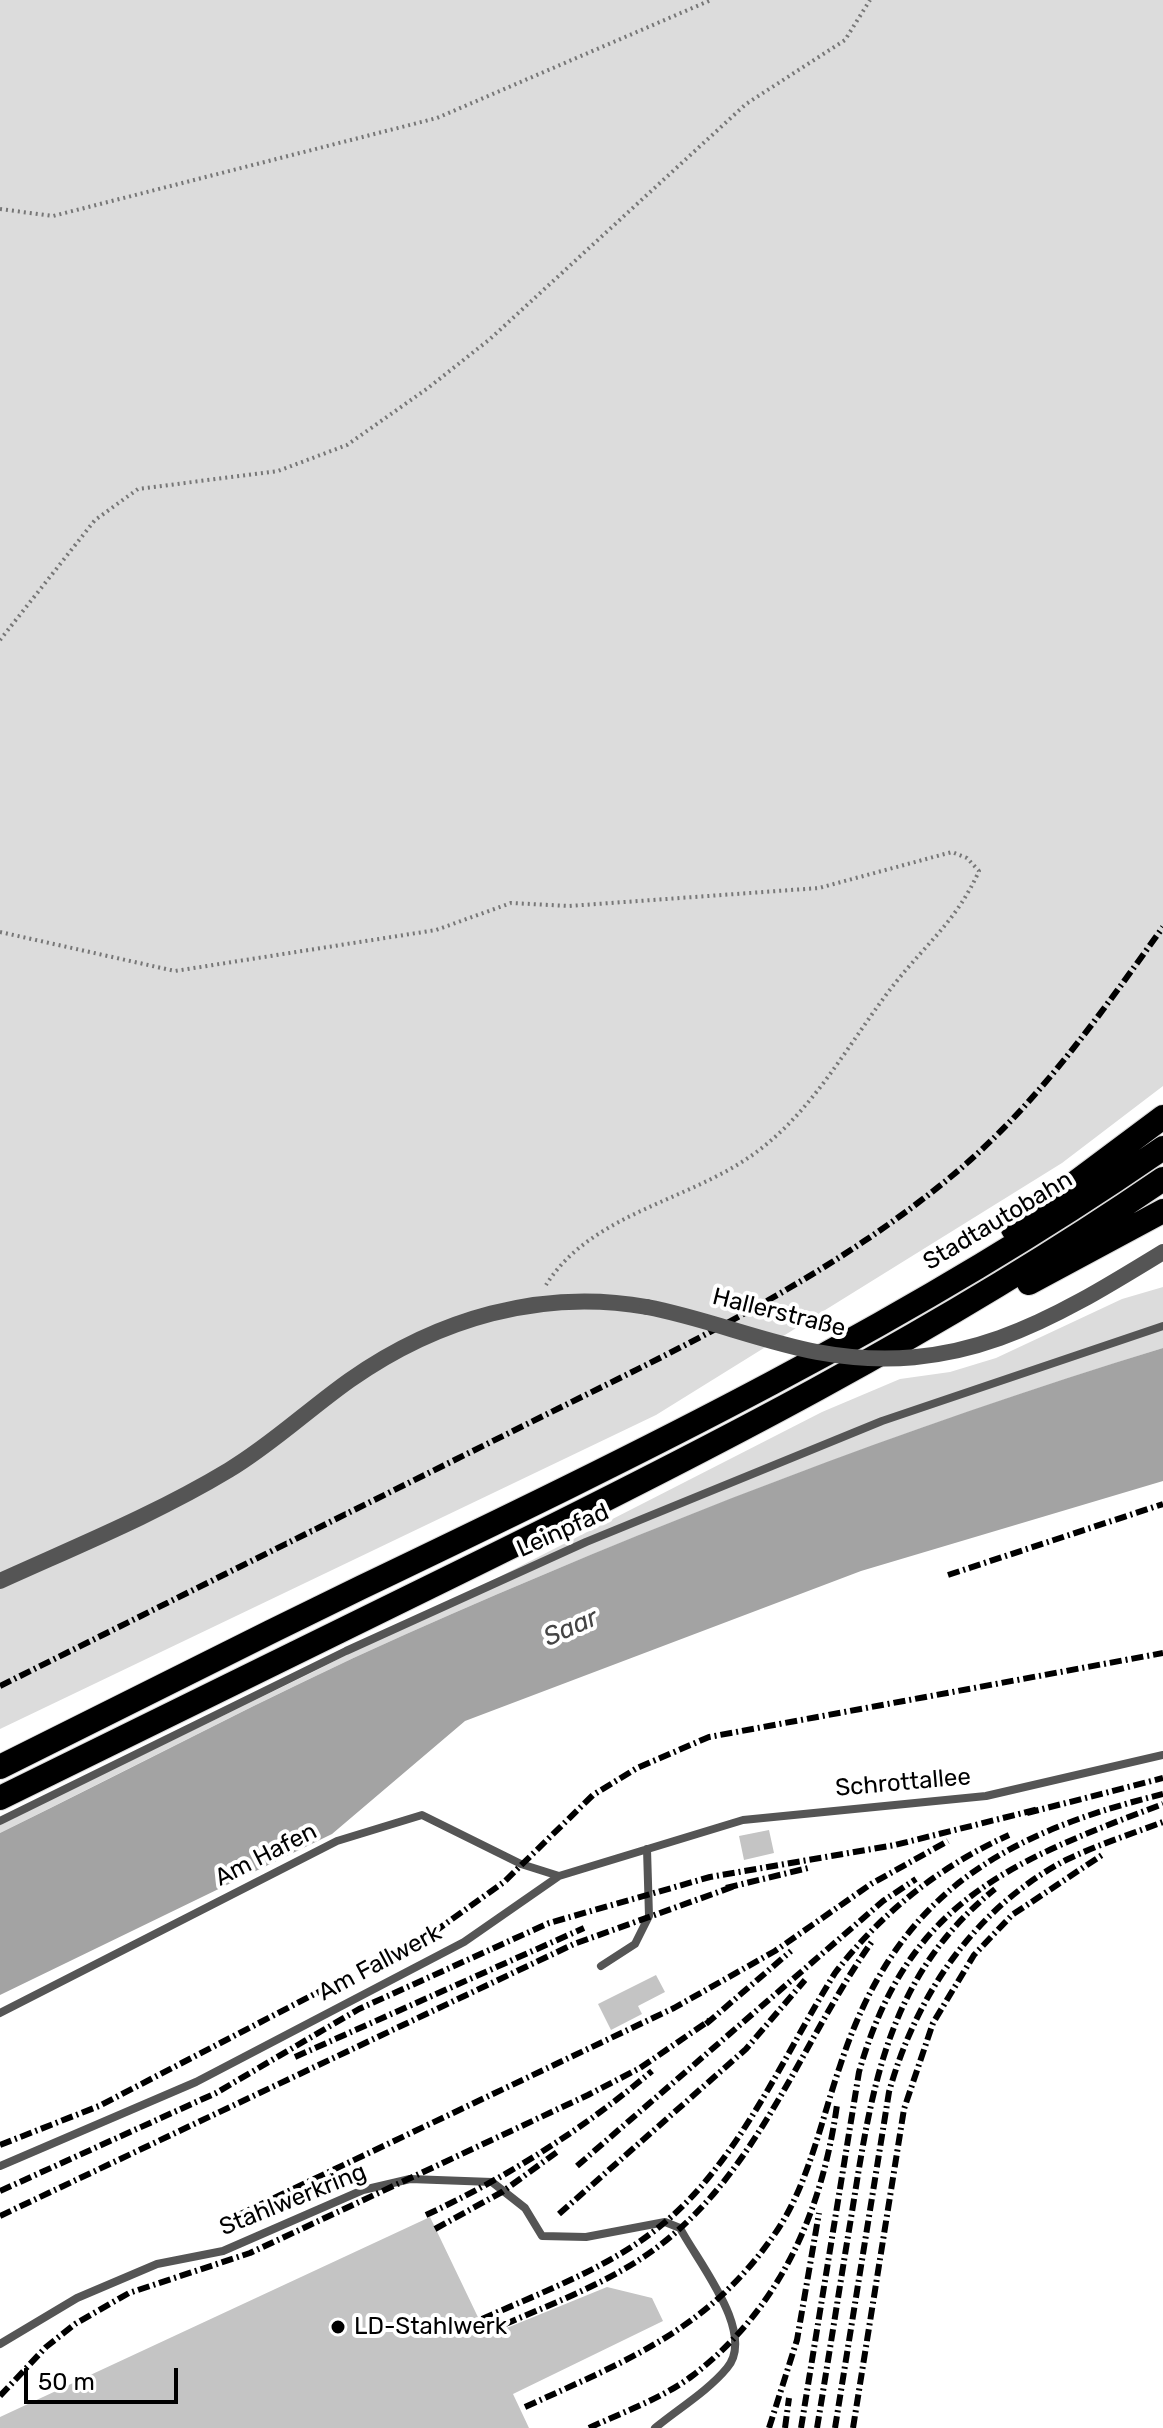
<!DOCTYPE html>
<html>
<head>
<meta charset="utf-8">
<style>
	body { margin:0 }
	#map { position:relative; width:1163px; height:2428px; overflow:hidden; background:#fff; font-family:Rubik,sans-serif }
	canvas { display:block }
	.scale { position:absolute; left:24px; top:2368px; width:154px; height:36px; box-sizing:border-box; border:4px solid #000; border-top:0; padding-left:10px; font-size:24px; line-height:28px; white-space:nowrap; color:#000; -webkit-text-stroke:6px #fff; paint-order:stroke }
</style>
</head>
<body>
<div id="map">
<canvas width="1163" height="2428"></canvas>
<div class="scale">50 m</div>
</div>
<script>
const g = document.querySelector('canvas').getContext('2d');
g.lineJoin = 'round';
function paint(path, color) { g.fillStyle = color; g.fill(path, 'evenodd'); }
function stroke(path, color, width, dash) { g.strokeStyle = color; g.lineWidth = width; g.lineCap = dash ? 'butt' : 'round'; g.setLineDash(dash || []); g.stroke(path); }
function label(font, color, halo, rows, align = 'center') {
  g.font = font + ' Rubik,sans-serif'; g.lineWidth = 8; g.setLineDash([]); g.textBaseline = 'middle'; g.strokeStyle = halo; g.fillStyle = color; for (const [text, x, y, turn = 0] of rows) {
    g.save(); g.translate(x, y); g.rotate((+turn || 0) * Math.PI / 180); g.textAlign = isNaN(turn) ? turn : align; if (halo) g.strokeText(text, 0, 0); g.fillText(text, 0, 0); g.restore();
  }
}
paint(new Path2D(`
	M 0,0 L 1163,0 L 1163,1086 L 1062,1163 L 656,1415 L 0,1729 Z
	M 1163,1287 L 1163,1348 C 904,1428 652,1525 404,1635 C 267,1696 134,1767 0,1833 L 0,1824 L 313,1672 L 822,1412 L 900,1379 L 950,1372 L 996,1358 L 1122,1299 Z`), '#dcdcdc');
paint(new Path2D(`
	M 1163,1348 L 1163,1481 L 861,1571 L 465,1721 L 332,1834 L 0,1995 L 0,1833 C 135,1767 267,1696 404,1635 C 652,1525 904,1427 1163,1348 Z`), '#a3a3a3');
paint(new Path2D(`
	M 769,1830 L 774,1853 L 744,1860 L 739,1836 Z
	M 656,1975 L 665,1992 L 638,2006 L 642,2014 L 611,2030 L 598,2004 Z
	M 430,2217 L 487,2336 L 607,2287 L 652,2298 L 663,2321 L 513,2394 L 529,2428 L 0,2428 L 0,2417 Z`), '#c4c4c4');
const motorway = new Path2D(`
	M 1013,1229 L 1163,1117
	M 1029,1283 L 1163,1211
	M 0,1767 C 121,1706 241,1646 362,1587 C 637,1455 912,1322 1163,1148
	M 0,1798 C 153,1723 305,1648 458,1573 C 700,1454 940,1332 1163,1179`);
stroke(motorway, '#dbdbdb', 26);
stroke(new Path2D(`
	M 0,209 L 53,216 L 437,118 L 711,0
	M 0,640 L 95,520 L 138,489 L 278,471 L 347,445 L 428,388 L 490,339 L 746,104 L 845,40 L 870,0
	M 0,932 L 175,971 L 436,930 L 511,903 L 569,906 L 819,888 L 952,852 L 967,858 L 979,871 C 957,920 928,942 896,982 C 853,1036 818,1104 763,1147 C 696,1201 593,1210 546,1285`), '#777', 4, [2, 4]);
stroke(new Path2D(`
	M 0,1821 L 346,1651 L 586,1542 L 882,1421 L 1163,1326
	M 601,1966 L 635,1944 L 649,1916 L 647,1849
	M 0,2013 L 337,1841 L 422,1815 L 521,1864 L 559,1876
	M 0,2166 L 196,2082 L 464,1942 L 559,1876 L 743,1820 L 986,1796 L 1163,1755
	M 0,2344 L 77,2298 L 157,2264 L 223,2251 L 363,2190 L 410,2179 L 492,2182 L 525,2208 L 542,2236 L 586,2237 L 665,2222 L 680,2228 C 697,2261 757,2333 727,2368 C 708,2391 678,2409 655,2428`), '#555', 8);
stroke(new Path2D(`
	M 0,1581 C 77,1546 156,1514 229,1470 C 271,1445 309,1409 350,1380 C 437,1319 541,1288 647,1307`), '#555', 16);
stroke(motorway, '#000', 24);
stroke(new Path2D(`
	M 948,1575 L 1163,1504
	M 0,1686 C 171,1601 342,1516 513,1431 C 665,1355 822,1284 953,1175 C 1037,1105 1099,1016 1163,927
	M 1027,1813 L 1163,1778
	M 726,1888 L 808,1868
	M 706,2024 L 791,1951
	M 295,2057 L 584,1928
	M 0,2145 L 99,2106 L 434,1932 L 504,1882 L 593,1795 L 637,1768 L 709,1737 L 1163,1653
	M 577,2166 L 883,1901 L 916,1879
	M 0,2191 L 216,2093 L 359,2009 L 549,1923 L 710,1877 L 895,1845 L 1039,1809
	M 559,2214 L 746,2049 L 805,1980
	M 426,2215 C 506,2178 585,2128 652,2071
	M 0,2216 L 574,1944 L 735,1886
	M 234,2217 L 674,2008 L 775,1951 L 871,1884 L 948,1841
	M 435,2229 L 502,2192 L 557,2152
	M 482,2319 C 544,2291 612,2267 664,2223 C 739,2161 784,2055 835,1973 C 881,1913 940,1866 1009,1835
	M 485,2333 C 542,2307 608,2285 659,2246 C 760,2169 801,2042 873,1940
	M 0,2396 L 46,2347 L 75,2324 L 129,2293 L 250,2253 L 588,2095 L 640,2068 L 713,2018
	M 525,2407 C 626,2361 708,2330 774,2235 C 808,2187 821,2121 840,2066 C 895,1897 997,1835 1163,1794
	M 589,2428 C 623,2412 663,2398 692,2376 C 780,2309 822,2212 837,2105
	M 769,2428 L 797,2340 L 819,2213
	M 785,2428 L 789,2398
	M 801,2428 L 859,2072 C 908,1901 1009,1862 1163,1804
	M 817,2428 C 829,2356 840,2284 852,2212 C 872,2086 888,1975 995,1889
	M 835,2428 L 889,2092 C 916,1995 975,1908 1066,1860 C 1097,1845 1131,1834 1163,1822
	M 853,2428 L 904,2109 L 933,2023 L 974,1955 L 1012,1915 L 1102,1855`), '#000', 6, [12, 4, 2, 4]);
stroke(new Path2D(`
	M 647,1307 C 705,1318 760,1341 817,1352 C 957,1378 1049,1322 1163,1252`), '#555', 16);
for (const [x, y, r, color] of [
	[338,2327,8,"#000"]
]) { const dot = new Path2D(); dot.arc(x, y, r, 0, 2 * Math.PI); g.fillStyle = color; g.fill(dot); stroke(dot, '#fff', 3); }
label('24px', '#000', '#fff', [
	["Stadtautobahn",998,1221,-31],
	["Hallerstraße",779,1313,14],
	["Leinpfad",563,1531,-24],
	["Schrottallee",903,1783,-5],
	["Am Hafen",266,1855,-27],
	["Am Fallwerk",380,1963,-28],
	["Stahlwerkring",293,2200,-22]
]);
label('24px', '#000', '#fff', [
	["LD-Stahlwerk",354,2327]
], 'left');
label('italic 26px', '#444', '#fff', [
	["Saar",571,1628,-24]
]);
</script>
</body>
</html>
